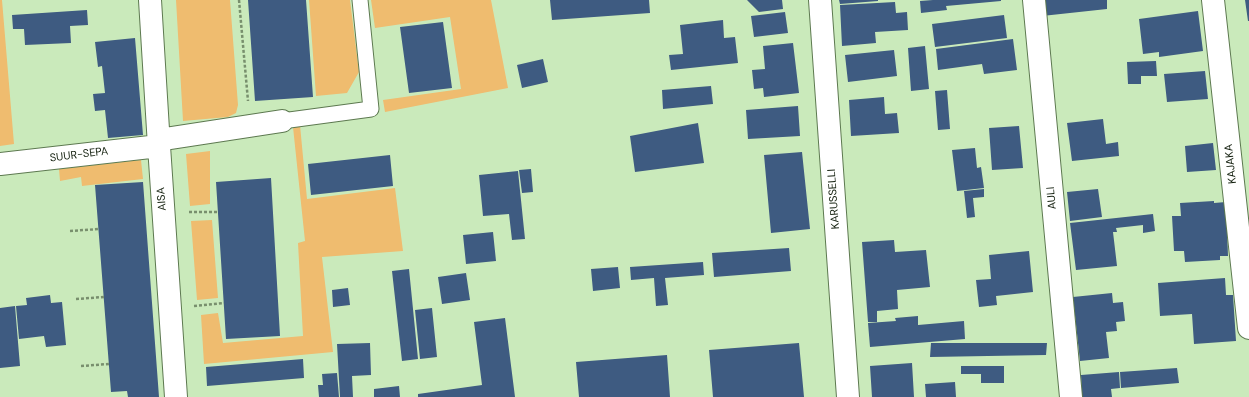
<!DOCTYPE html>
<html>
<head>
<meta charset="utf-8">
<style>
	body { margin:0 }
	canvas { display:block; background:#caeabb }
</style>
</head>
<body>
<canvas width="1249" height="397"></canvas>
<script>
const g = document.querySelector('canvas').getContext('2d');
g.lineJoin = 'round';
function paint(path, color) { g.fillStyle = color; g.fill(path, 'evenodd'); }
function stroke(path, color, width, dash) { g.strokeStyle = color; g.lineWidth = width; g.lineCap = dash ? 'butt' : 'round'; g.setLineDash(dash || []); g.stroke(path); }
function label(font, color, halo, rows, align = 'center') {
  g.font = font + ' "DM Sans",sans-serif'; g.lineWidth = 4; g.setLineDash([]); g.textBaseline = 'middle'; g.strokeStyle = halo; g.fillStyle = color; for (const [text, x, y, turn = 0] of rows) {
    g.save(); g.translate(x, y); g.rotate((+turn || 0) * Math.PI / 180); g.textAlign = isNaN(turn) ? turn : align; if (halo) g.strokeText(text, 0, 0); g.fillText(text, 0, 0); g.restore();
  }
}
paint(new Path2D(`
	M 0,0 L 2,0 L 14,144 L 0,146 Z
	M 176,0 L 230,0 L 238,105 L 236,113 L 228,117 L 183,121 Z
	M 309,0 L 350,0 L 359,72 L 347,93 L 316,96 Z
	M 371,0 L 491,0 L 508,88 L 385,112 L 383,100 L 461,89 L 450,17 L 375,28 Z
	M 300,125 L 307,199 L 395,188 L 403,251 L 322,257 L 333,352 L 204,364 L 201,315 L 218,313 L 223,343 L 303,336 L 298,243 L 305,241 L 293,127 Z
	M 210,151 L 210,204 L 190,206 L 186,154 Z
	M 141,160 L 143,179 L 82,186 L 81,177 L 60,181 L 59,169 Z
	M 212,220 L 218,298 L 197,300 L 191,221 Z`), '#efbc6f');
paint(new Path2D(`
	M 248,0 L 306,0 L 313,97 L 255,101 Z
	M 550,0 L 649,0 L 650,13 L 552,20 Z
	M 747,0 L 782,0 L 783,9 L 759,12 Z
	M 839,0 L 878,0 L 878,1 L 840,4 Z
	M 933,0 L 1001,0 L 1001,1 L 946,6 L 947,10 L 921,13 L 920,1 Z
	M 1040,0 L 1107,0 L 1107,9 L 1042,16 Z
	M 1245,0 L 1249,0 L 1249,21 L 1248,21 Z
	M 895,2 L 896,13 L 907,12 L 908,30 L 875,32 L 876,43 L 842,46 L 840,5 Z
	M 87,10 L 88,25 L 70,26 L 71,43 L 25,45 L 24,29 L 13,29 L 12,15 Z
	M 1198,11 L 1203,51 L 1159,57 L 1159,52 L 1143,54 L 1139,19 Z
	M 785,12 L 788,33 L 754,37 L 751,16 Z
	M 1004,15 L 1007,38 L 935,47 L 932,24 Z
	M 723,20 L 724,38 L 735,37 L 738,63 L 671,70 L 669,55 L 683,54 L 680,25 Z
	M 443,22 L 452,88 L 409,93 L 400,27 Z
	M 135,38 L 143,135 L 108,138 L 105,110 L 95,111 L 93,94 L 105,93 L 102,66 L 98,67 L 95,42 Z
	M 1013,39 L 1017,70 L 984,74 L 982,64 L 938,70 L 936,49 Z
	M 793,43 L 799,93 L 764,97 L 763,88 L 754,89 L 752,70 L 765,69 L 763,46 Z
	M 925,46 L 929,89 L 911,91 L 908,48 Z
	M 894,50 L 897,76 L 848,82 L 845,55 Z
	M 543,59 L 548,82 L 522,88 L 517,65 Z
	M 1156,61 L 1157,76 L 1141,76 L 1141,84 L 1128,84 L 1127,62 Z
	M 1205,71 L 1208,99 L 1167,102 L 1164,74 Z
	M 711,86 L 713,104 L 663,109 L 662,90 Z
	M 947,90 L 950,129 L 938,130 L 935,91 Z
	M 884,97 L 885,114 L 897,113 L 899,133 L 851,136 L 849,100 Z
	M 798,106 L 800,136 L 748,139 L 746,110 Z
	M 1103,119 L 1106,144 L 1118,142 L 1119,156 L 1072,161 L 1067,123 Z
	M 698,123 L 704,163 L 635,172 L 630,136 Z
	M 1019,126 L 1023,168 L 992,170 L 989,128 Z
	M 1213,143 L 1216,170 L 1187,172 L 1185,146 Z
	M 975,148 L 977,168 L 981,167 L 984,188 L 957,191 L 952,150 Z
	M 802,152 L 810,229 L 771,233 L 764,155 Z
	M 390,155 L 393,186 L 311,195 L 308,164 Z
	M 531,169 L 533,192 L 522,193 L 519,170 Z
	M 518,171 L 525,239 L 512,240 L 509,214 L 483,216 L 479,175 Z
	M 271,178 L 280,336 L 226,339 L 216,182 Z
	M 143,182 L 159,397 L 128,397 L 127,391 L 111,392 L 95,185 Z
	M 984,189 L 984,197 L 973,198 L 975,217 L 967,218 L 964,191 Z
	M 1098,189 L 1102,217 L 1070,221 L 1067,192 Z
	M 1214,201 L 1214,203 L 1226,202 L 1228,256 L 1220,256 L 1220,260 L 1185,262 L 1184,251 L 1174,251 L 1172,216 L 1181,216 L 1180,203 Z
	M 1153,214 L 1155,231 L 1143,233 L 1143,225 L 1116,228 L 1117,232 L 1113,232 L 1117,266 L 1076,270 L 1070,223 Z
	M 493,232 L 496,261 L 466,264 L 463,235 Z
	M 894,240 L 895,252 L 926,250 L 930,287 L 897,290 L 898,309 L 877,311 L 877,322 L 868,322 L 862,242 Z
	M 789,248 L 791,271 L 714,277 L 712,253 Z
	M 1029,251 L 1033,292 L 996,296 L 997,305 L 979,307 L 976,280 L 991,279 L 989,255 Z
	M 703,262 L 704,275 L 665,278 L 668,305 L 656,306 L 654,278 L 631,280 L 630,267 Z
	M 618,267 L 620,288 L 593,291 L 591,269 Z
	M 409,269 L 418,359 L 402,361 L 392,271 Z
	M 466,273 L 470,300 L 442,304 L 438,277 Z
	M 1225,278 L 1226,295 L 1233,295 L 1236,341 L 1194,344 L 1192,314 L 1160,316 L 1158,283 Z
	M 348,288 L 350,305 L 333,307 L 332,290 Z
	M 1112,293 L 1113,303 L 1123,302 L 1125,321 L 1116,322 L 1117,331 L 1106,332 L 1109,358 L 1080,361 L 1073,297 Z
	M 50,295 L 51,303 L 62,302 L 66,345 L 46,347 L 44,336 L 19,339 L 16,306 L 27,305 L 26,298 Z
	M 15,306 L 20,366 L 0,368 L 0,308 Z
	M 432,308 L 437,357 L 420,359 L 415,310 Z
	M 918,316 L 918,325 L 964,321 L 965,339 L 870,347 L 868,323 L 896,321 L 895,318 Z
	M 505,318 L 515,397 L 418,397 L 418,394 L 482,385 L 474,322 Z
	M 370,343 L 371,375 L 352,376 L 353,397 L 340,397 L 337,344 Z
	M 799,343 L 804,397 L 713,397 L 709,350 Z
	M 931,343 L 1047,343 L 1046,355 L 930,357 Z
	M 667,355 L 670,397 L 579,397 L 576,362 Z
	M 303,359 L 304,378 L 207,386 L 206,367 Z
	M 912,363 L 914,397 L 872,397 L 870,366 Z
	M 961,366 L 1004,366 L 1004,383 L 981,383 L 981,374 L 961,374 Z
	M 1177,368 L 1179,383 L 1121,388 L 1120,372 Z
	M 1119,372 L 1120,388 L 1111,389 L 1112,397 L 1082,397 L 1081,375 Z
	M 337,373 L 339,397 L 319,397 L 318,385 L 323,385 L 322,374 Z
	M 955,382 L 956,397 L 926,397 L 925,384 Z
	M 399,386 L 400,397 L 374,397 L 374,389 Z`), '#3e5b81');
const lane = new Path2D(`
	M 282,121 L 371,109 L 360,0`);
const street = new Path2D(`
	M 150,0 L 159,146 L 176,397
	M 820,0 L 848,397
	M 1034,0 L 1071,397
	M 1213,0 L 1249,328
	M 158,140 L 282,121
	M 0,164 L 159,146`);
stroke(lane, '#5d7950', 17);
stroke(street, '#5d7950', 24);
stroke(new Path2D(`
	M 239,0 L 248,101
	M 189,212 L 218,212
	M 70,231 L 99,229
	M 76,299 L 104,297
	M 194,306 L 224,303
	M 81,366 L 109,364`), '#788f6d', 2.5, [3, 2]);
stroke(lane, '#fff', 15);
stroke(street, '#fff', 22);
label('11px', '#131f0e', '#fff', [
	["SUUR-SEPA",79,155,-7],
	["KAJAKA",1231,164,-96],
	["AULI",1052,198,-95],
	["AISA",162,199,-94],
	["KARUSSELLI",834,199,-94]
]);
</script>
</body>
</html>
